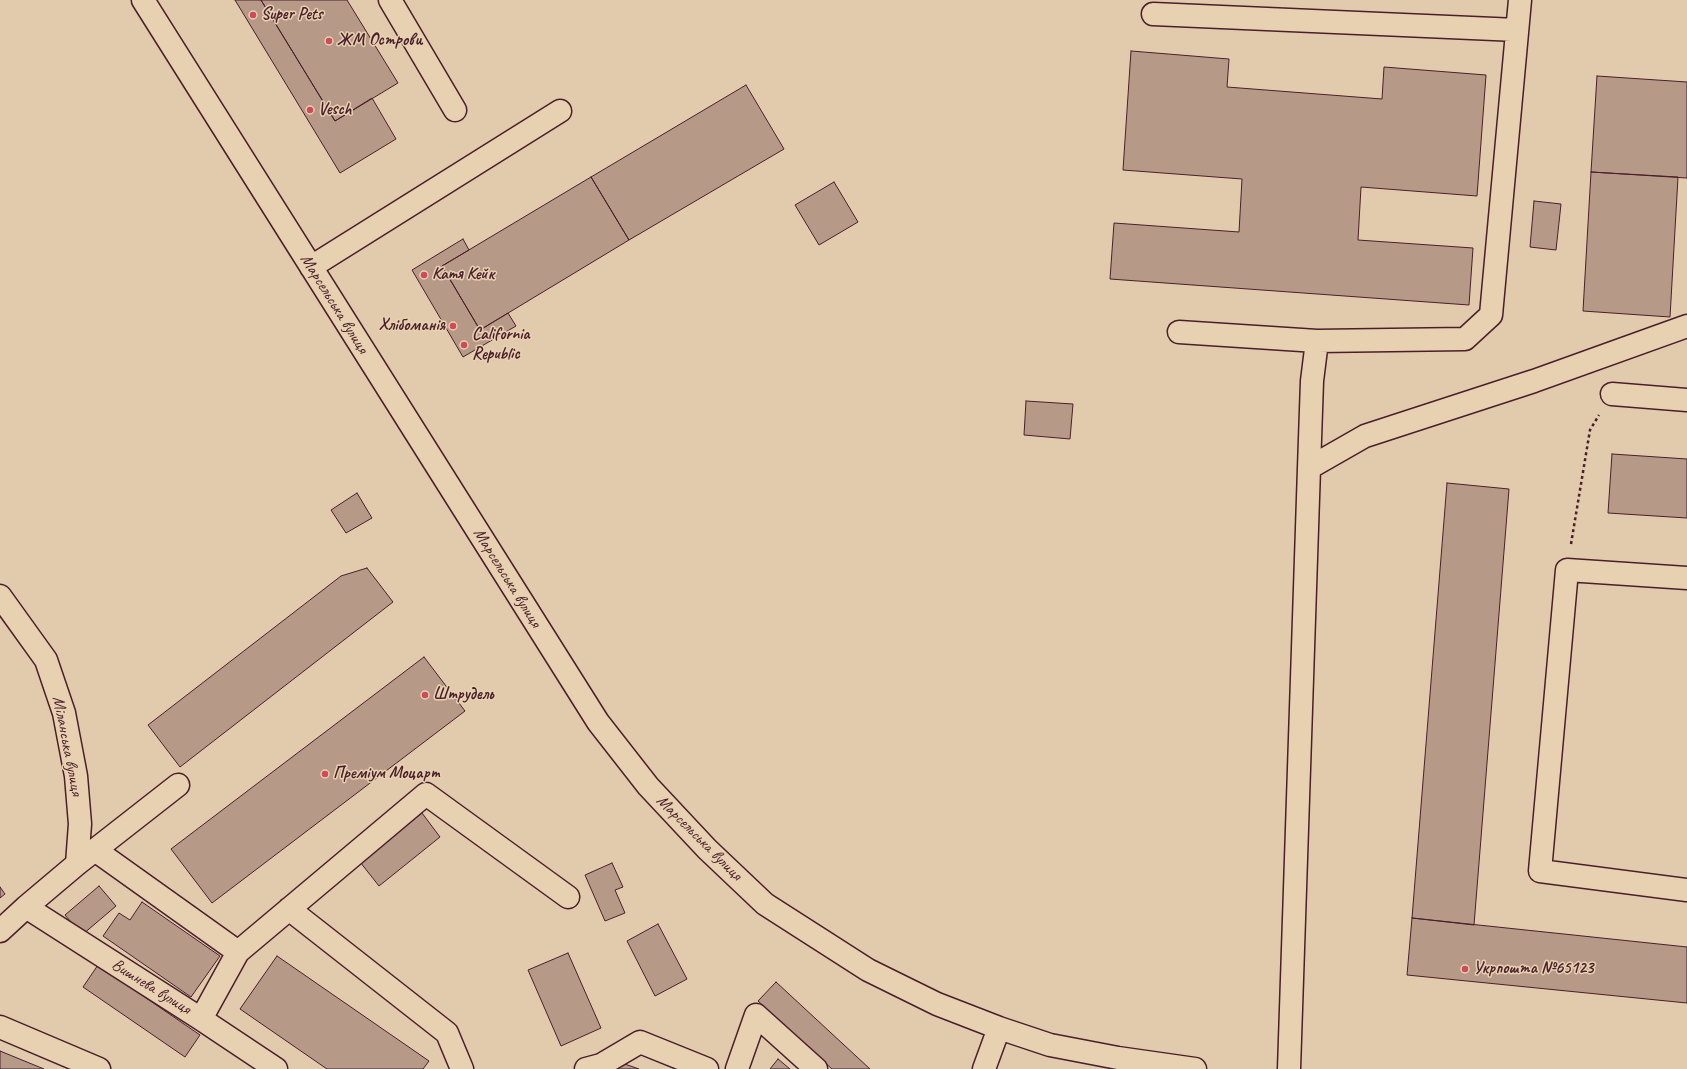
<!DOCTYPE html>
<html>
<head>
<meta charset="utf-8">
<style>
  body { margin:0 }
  canvas { display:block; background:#e2caac }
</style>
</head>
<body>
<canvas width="1687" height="1069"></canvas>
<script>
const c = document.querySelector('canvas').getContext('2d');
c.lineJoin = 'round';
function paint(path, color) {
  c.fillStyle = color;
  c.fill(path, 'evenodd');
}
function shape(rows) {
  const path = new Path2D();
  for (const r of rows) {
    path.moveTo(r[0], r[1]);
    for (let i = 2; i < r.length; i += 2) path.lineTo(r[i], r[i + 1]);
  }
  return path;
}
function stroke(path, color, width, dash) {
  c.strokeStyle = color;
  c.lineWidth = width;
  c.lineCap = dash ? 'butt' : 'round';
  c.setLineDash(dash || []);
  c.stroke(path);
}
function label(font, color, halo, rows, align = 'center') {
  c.font = font + ' Caveat,sans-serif';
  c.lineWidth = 3;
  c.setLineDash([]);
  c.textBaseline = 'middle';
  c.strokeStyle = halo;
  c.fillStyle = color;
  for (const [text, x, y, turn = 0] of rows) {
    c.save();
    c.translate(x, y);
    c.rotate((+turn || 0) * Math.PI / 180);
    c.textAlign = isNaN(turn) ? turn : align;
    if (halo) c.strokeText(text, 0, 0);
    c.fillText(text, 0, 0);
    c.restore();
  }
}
const building = shape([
  [235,0,261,0,335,121,372,98,396,139,340,173,235,0],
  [261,0,347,0,398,83,335,121,261,0],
  [1131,51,1229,59,1227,87,1382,99,1384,67,1486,75,1477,196,1361,187,1358,240,1473,248,1469,305,1110,279,1114,223,1239,232,1242,179,1123,170,1131,51],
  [1597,76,1687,82,1687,178,1591,172,1597,76],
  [746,85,784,149,629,240,591,177,746,85],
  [1591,172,1678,177,1670,317,1583,311,1591,172],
  [591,177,629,240,480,330,442,266,591,177],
  [834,182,858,222,819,245,795,205,834,182],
  [1534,201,1561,204,1556,250,1530,247,1534,201],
  [463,239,469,250,442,266,480,330,508,313,516,326,463,357,412,270,463,239],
  [1026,401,1073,404,1070,439,1024,435,1026,401],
  [1612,454,1687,459,1687,518,1608,513,1612,454],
  [1447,483,1509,489,1474,925,1412,918,1447,483],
  [357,493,372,518,346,533,331,510,357,493],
  [367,568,393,602,180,767,148,725,341,576,367,568],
  [424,657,465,711,212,903,171,849,424,657],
  [422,813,440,837,379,886,360,862,422,813],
  [612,863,623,887,615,890,625,913,605,921,585,875,612,863],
  [99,886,116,906,82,935,65,915,99,886],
  [0,887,5,894,0,898,0,887],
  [142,902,220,956,191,997,103,936,119,913,130,920,142,902],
  [1412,918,1687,947,1687,1003,1407,975,1412,918],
  [658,924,687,979,655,996,627,941,658,924],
  [568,953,601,1028,561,1046,528,970,568,953],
  [277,956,429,1061,423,1069,327,1069,240,1009,277,956],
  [98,965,200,1035,185,1057,83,987,98,965],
  [776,982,870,1069,832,1069,758,1001,776,982],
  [0,1051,44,1069,0,1069,0,1051],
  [778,1059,790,1069,770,1069,778,1059],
  [619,1062,639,1069,617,1069,619,1062]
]);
paint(building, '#b79988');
stroke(building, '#4a1f2b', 1);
const minor = shape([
  [143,0,598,722,648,786,707,849,765,904,868,970,937,1004,999,1028,1050,1045,1118,1058,1195,1069],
  [390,0,455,110],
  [1153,14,1517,30],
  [311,267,560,111],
  [1179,332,1317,341],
  [1612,394,1687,400],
  [1309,468,1365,436,1534,381,1687,326],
  [1687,578,1567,570,1540,871,1687,890],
  [0,596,46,660,64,713,76,776,80,824,77,864],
  [95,850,238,952],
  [26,907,201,1019,276,1069],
  [289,909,447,1033,462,1069],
  [0,931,26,907,77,864,178,785],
  [201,1019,238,952,426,794,568,897],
  [0,1027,99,1069],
  [586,1069,601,1065,640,1042,707,1069],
  [737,1069,756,1015,816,1069],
  [984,1069,999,1028],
  [1289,1069,1309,468,1312,381,1317,341,1465,339,1491,315,1520,0]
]);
stroke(minor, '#4a1f2b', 25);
stroke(shape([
  [1571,544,1590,430,1599,415]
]), '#4a1f2b', 2.5, [3, 3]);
stroke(minor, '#e8d1b1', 22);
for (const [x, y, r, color] of [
  [253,15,4,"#d1495b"],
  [329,41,4,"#d1495b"],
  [310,110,4,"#d1495b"],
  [424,275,4,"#d1495b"],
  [453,326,4,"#d1495b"],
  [464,345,4,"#d1495b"],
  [425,695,4,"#d1495b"],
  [325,774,4,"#d1495b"],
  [1465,969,4,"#d1495b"]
]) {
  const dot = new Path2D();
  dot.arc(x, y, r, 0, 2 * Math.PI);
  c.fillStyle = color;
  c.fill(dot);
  stroke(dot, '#e8d1b1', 1.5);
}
label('bold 17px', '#4a1f2b', '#e8d1b1', [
  ["Super Pets",261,15],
  ["ЖМ Острови",337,41],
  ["Vesch",318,110],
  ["Катя Кейк",432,275],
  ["Хлібоманія",445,326,"right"],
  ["California",472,335],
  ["Republic",472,355],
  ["Штрудель",433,695],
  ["Преміум Моцарт",333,774],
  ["Укрпошта №65123",1473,969]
], 'left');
label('17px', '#4a1f2b', '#e8d1b1', [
  ["Марсельська вулиця",334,304,58],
  ["Марсельська вулиця",507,578,58],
  ["Міланська вулиця",67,746,79],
  ["Марсельська вулиця",699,838,45],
  ["Вишнева вулиця",151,987,32]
]);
</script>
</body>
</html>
